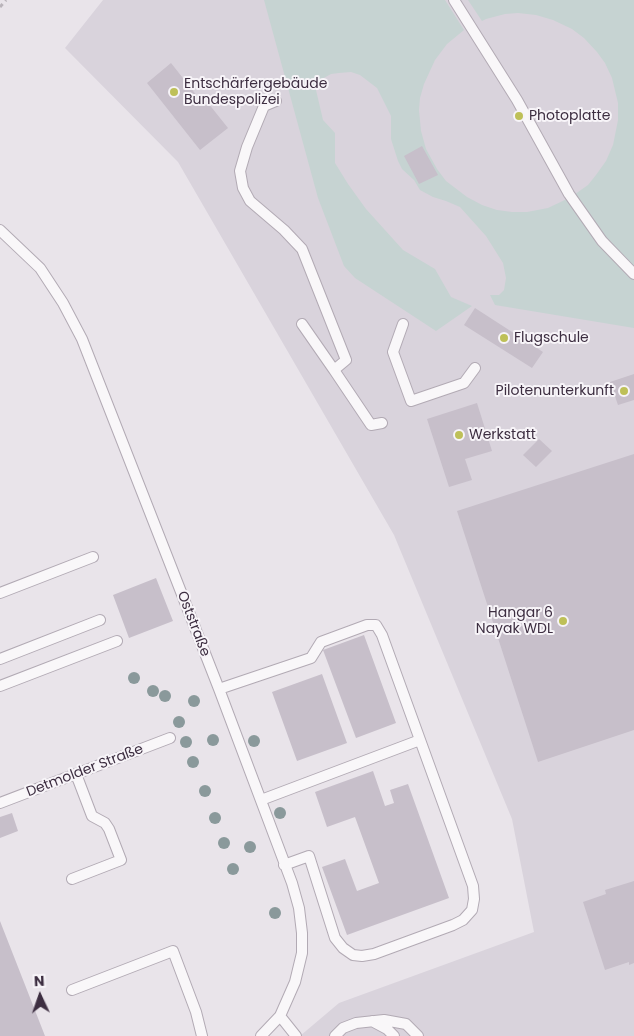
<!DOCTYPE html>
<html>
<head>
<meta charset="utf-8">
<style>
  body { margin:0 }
  #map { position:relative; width:634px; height:1036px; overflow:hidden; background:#e9e4ea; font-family:Poppins,sans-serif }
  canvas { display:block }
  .north { position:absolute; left:15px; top:971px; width:50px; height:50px; -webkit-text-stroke:4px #f7f4f8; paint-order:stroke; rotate:357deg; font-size:14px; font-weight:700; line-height:20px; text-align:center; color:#3d2e41 }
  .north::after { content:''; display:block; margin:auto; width:18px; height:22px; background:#3d2e41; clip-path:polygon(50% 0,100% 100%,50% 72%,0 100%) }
</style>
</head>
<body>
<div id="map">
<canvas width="634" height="1036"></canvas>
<div class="north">N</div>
</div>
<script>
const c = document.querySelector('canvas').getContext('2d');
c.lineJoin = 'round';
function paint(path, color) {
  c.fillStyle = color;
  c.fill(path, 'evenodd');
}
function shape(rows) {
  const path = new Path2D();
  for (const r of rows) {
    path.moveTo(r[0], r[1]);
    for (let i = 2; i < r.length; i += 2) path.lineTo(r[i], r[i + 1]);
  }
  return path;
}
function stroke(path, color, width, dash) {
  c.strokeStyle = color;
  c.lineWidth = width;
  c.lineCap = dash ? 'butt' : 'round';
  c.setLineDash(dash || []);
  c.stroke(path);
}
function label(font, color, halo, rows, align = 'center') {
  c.font = font + ' Poppins,sans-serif';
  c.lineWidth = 4;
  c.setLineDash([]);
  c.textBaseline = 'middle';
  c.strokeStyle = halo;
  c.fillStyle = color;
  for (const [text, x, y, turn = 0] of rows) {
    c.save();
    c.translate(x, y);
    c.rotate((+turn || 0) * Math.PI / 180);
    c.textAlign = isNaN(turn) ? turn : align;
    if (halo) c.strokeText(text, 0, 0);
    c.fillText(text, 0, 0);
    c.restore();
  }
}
paint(shape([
  [103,0,634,0,634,1036,300,1036,339,1003,534,932,512,819,394,535,178,162,65,48]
]), '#d9d3dc');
paint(shape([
  [264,0,445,0,464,30,447,44,435,60,424,84,420,98,419,110,421,131,426,149,437,169,446,181,467,197,482,205,497,210,512,212,527,212,548,208,571,197,588,185,596,175,606,161,613,145,618,120,618,103,612,78,605,63,597,52,584,38,572,29,553,20,536,15,518,13,505,14,486,19,482,21,468,0,634,0,634,328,495,305,490,295,499,295,504,290,506,278,503,263,486,236,460,207,446,201,433,197,420,190,414,180,402,169,398,161,391,139,391,116,377,88,360,75,351,72,339,73,331,74,322,79,316,90,323,120,335,133,335,163,348,184,366,209,403,250,435,269,451,297,472,306,436,331,355,278,344,266,318,198]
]), '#c6d3d2');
paint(shape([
  [171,63,201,101,204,98,228,128,200,150,147,83],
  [422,146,438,175,419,184,404,156],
  [475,308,543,352,532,368,464,325],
  [634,374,634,400,618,405,610,382],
  [477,403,492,451,465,459,472,480,449,487,427,419],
  [539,439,552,451,536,467,523,455],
  [634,454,634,730,538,762,457,511],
  [156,578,173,621,129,638,113,595],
  [364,635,396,723,356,738,323,650],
  [322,674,347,743,297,761,272,692],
  [373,771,385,806,394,803,390,790,408,784,449,898,347,935,322,867,345,859,357,891,379,883,355,817,327,827,315,792],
  [12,813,18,831,0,838,0,817],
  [634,881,634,963,629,965,629,962,605,970,583,902,606,894,605,890],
  [0,921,45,1036,0,1036]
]), '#c7bfca');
const service = shape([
  [454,0,517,100,569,194,602,241,634,274],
  [276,101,264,106,247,147,240,171,243,188,250,201,284,230,302,249,346,360,334,370,371,425,382,423],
  [0,230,40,268,63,303,82,339,219,689,292,883,299,908,302,933,302,953,295,982,280,1016,261,1036],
  [302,324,334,370],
  [403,324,393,352,411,401,464,383,475,368],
  [0,593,93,557],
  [0,659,100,620],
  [0,686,117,641],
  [219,689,311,658,321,642,367,625,376,625,382,635,473,886,474,899,472,910,463,920,453,925,374,954,362,956,353,955,343,948,335,938,309,856,284,865],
  [261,800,420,740],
  [0,803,170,738],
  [72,879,121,860,109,829,105,823,92,816,76,774],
  [72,990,173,951,196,1012,202,1036],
  [280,1016,296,1036],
  [372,1021,387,1029,394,1036],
  [335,1036,343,1028,356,1023,384,1020,406,1024,418,1036]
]);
stroke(service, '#b2aab4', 12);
stroke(shape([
  [0,7,6,0]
]), '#b9b3ba', 3, [4, 4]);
stroke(service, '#f9f7f9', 10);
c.fillStyle = '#8a999b';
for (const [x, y] of [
  [134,678],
  [153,691],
  [165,696],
  [194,701],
  [179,722],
  [213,740],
  [254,741],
  [186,742],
  [193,762],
  [205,791],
  [280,813],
  [215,818],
  [224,843],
  [250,847],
  [233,869],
  [275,913]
]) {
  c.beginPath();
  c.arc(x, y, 6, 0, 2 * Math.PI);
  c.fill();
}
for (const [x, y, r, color] of [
  [174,92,5,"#bec058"],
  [519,116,5,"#bec058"],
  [504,338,5,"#bec058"],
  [624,391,5,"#bec058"],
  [459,435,5,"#bec058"],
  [563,621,5,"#bec058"]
]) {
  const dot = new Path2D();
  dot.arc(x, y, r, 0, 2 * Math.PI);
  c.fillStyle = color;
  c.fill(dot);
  stroke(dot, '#f7f4f8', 2);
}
label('14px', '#3d2e41', '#f7f4f8', [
  ["Entschärfergebäude",184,84],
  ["Bundespolizei",184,100],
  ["Photoplatte",529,116],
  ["Flugschule",514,338],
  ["Pilotenunterkunft",614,391,"right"],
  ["Werkstatt",469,435],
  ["Hangar 6",553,613,"right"],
  ["Nayak WDL",553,629,"right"]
], 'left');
label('14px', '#3d2e41', '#f7f4f8', [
  ["Oststraße",193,624,69],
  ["Detmolder Straße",85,771,-21]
]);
</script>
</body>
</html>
